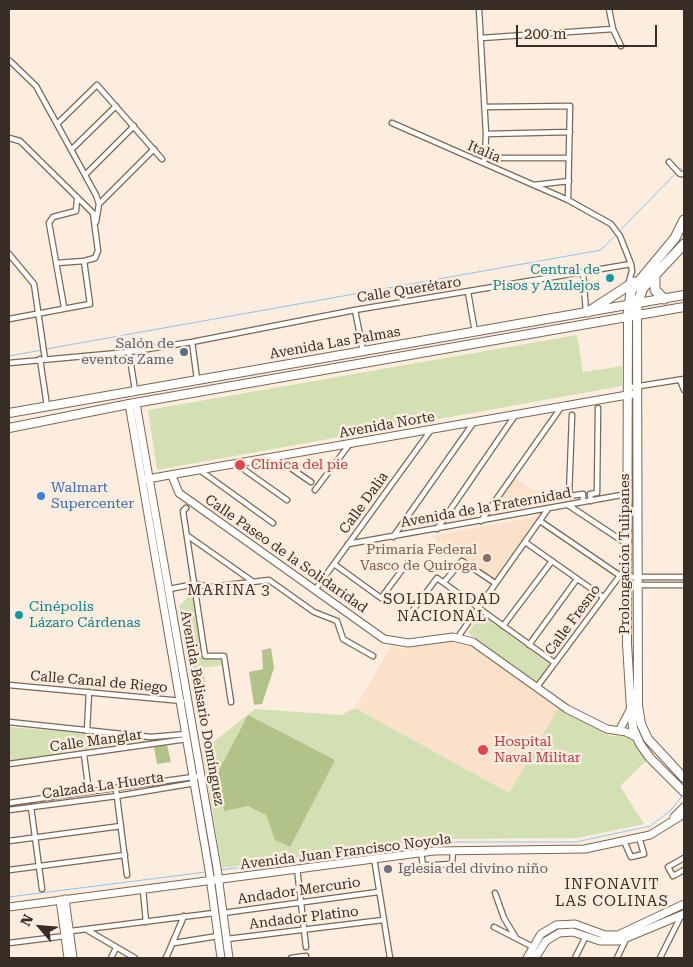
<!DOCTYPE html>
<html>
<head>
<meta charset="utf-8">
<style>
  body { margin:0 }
  #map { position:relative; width:693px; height:967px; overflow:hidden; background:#fdeddf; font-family:"Roboto Serif",serif }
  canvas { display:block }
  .frame { position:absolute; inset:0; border:10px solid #382d25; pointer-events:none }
  .north { position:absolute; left:15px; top:902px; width:50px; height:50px; -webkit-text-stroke:4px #fdeddf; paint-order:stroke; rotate:297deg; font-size:14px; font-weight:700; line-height:20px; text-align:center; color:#382d25 }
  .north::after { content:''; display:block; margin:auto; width:18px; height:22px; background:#382d25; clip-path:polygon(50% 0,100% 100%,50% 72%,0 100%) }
  .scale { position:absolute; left:516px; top:25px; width:141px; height:22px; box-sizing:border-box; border:2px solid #382d25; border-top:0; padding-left:6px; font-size:15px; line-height:18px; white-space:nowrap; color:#382d25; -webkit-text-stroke:4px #fdeddf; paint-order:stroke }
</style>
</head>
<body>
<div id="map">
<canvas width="693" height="967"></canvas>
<div class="frame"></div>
<div class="north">N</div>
<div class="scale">200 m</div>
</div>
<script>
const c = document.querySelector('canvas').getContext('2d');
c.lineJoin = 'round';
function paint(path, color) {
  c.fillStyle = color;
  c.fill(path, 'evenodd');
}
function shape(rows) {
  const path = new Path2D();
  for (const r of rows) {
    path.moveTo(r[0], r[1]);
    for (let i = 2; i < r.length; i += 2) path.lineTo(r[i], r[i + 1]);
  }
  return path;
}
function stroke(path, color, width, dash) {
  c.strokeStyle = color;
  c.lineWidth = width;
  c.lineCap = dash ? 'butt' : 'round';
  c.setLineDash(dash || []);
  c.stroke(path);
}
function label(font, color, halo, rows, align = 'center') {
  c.font = font + ' "Roboto Serif",serif';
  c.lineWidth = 5;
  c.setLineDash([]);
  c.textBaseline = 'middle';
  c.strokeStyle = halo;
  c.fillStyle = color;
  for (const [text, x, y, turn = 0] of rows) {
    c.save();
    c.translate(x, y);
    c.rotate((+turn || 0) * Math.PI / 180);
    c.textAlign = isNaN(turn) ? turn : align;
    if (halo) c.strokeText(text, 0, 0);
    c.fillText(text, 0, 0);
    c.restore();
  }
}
paint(shape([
  [515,477,535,491,536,489,554,502,492,514,491,512],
  [540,516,495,580,431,536,501,523],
  [446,640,468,643,559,707,509,793,355,708,391,646,401,649]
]), '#fce1ca');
paint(shape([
  [577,335,583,372,622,366,622,386,157,470,148,410],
  [194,591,203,657,221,660,222,665,203,668,207,691,194,689,179,606],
  [481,614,550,664,537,682,468,633],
  [559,707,611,736,630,735,646,761,620,786,644,824,577,838,439,839,222,868,202,751,255,709,341,715,355,708,509,793],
  [9,727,146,738,148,741,9,762]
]), '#d2e0b3');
paint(shape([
  [271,648,274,668,262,704,254,705,249,672,263,669,262,650],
  [248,715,335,760,290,847,275,840,266,815,248,806,224,811,217,774],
  [167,745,171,762,157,764,154,747]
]), '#b1c388');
stroke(shape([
  [679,170,684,167],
  [46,349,601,250,676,173],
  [9,356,42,350],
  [220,870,439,842,576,842,650,826,671,810,683,795],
  [9,897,206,872]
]), '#8dc4ed', 1);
const street = shape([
  [479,9,486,134,485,158,483,163],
  [609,9,613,29,621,46],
  [481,38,613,29],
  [10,61,36,86,96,195,99,204,96,222],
  [485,107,570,106,568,200],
  [392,123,568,200,611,224,620,236,631,264,632,271,628,285],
  [57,124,97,85,162,159],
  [486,134,570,132],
  [9,138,20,141,93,213,98,251,95,258,84,261,90,304,9,319],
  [71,150,116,106],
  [485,158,569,158],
  [669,162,680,174,684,174],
  [85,175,134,126],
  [534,185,569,181],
  [99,204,154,149],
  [9,254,34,284,45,359],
  [57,263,84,261],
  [583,272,586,312],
  [468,292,475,332],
  [64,307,49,223,53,217,76,211,77,199],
  [355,310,363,351],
  [129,352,135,390],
  [40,359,47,406],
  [9,363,129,352,192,342],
  [197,379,192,342,355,310,631,264],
  [680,380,684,390],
  [627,388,684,379],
  [572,415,569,496,583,494,583,502],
  [276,458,311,482],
  [240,464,246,471,287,500],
  [201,471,273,523],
  [315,490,349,445],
  [591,501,590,494,597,493,598,408],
  [568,505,627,544],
  [186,508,183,511,205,656,224,656,231,702],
  [481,521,562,406],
  [540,521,619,575],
  [437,529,516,414],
  [188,536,252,581],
  [393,537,474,422],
  [525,542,603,597],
  [348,544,627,494],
  [334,564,381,598,408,562],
  [627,577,684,577],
  [444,582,462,561,495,583],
  [637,585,684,585],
  [169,589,196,584,210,587,269,580,314,612,337,621,343,639,373,656],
  [315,590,431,430],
  [410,614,437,578,555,663],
  [503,626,552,561],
  [458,637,548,509],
  [529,645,577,579],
  [9,685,182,701],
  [537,687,627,566],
  [9,722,151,737,186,734],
  [87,731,89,692],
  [84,755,89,792],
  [9,764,187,739],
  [116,789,127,875],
  [9,803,200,776],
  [31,807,42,889],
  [9,810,117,796,195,783],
  [9,841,121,826],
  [624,841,631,857,644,854,639,837],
  [421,853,423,865,434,865,452,864,453,851],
  [374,858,390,958],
  [684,858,668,867,673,876,684,870],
  [297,868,306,947],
  [9,870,125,855],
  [143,890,146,922],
  [495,893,504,918,516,938],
  [223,913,378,892],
  [494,927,533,947],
  [87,930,135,958],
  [71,931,214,913],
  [227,939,383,920],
  [9,943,65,936],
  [174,943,218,936],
  [111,958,116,948],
  [166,958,184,916],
  [291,958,306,956],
  [575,958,586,936],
  [617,958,627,937],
  [660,958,681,916]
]);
const secondary = shape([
  [136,403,217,868,229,958],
  [129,404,209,870,221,958],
  [172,476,179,493,384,639,408,643,453,637,473,642,567,709,607,729,626,732,636,737],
  [147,479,633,394],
  [619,731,630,710],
  [674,817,684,807],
  [65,899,73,958],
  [60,900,68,958],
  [9,907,434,851,585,849,650,835,684,814],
  [527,958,541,934,556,925,575,924,605,935,618,935,684,904],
  [535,958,546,941,559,933,573,932,600,941,619,941,684,914]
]);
const primary = shape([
  [637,315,638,706,641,724,648,739,684,778],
  [628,316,627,644,631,709,633,728,640,744,650,758,684,792],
  [9,413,684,295],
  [9,428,129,404,684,307]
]);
const highway = shape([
  [655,277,655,290,664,299],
  [588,312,634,282],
  [637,315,637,304,643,288,684,244],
  [628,316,631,291,675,238,684,220]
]);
stroke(street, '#7e6752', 7);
stroke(secondary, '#7e6752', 9);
stroke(primary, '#7e6752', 10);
stroke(highway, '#7e6752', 11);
stroke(street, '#fff', 4.5);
stroke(secondary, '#fff', 7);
stroke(primary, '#fff', 8);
stroke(highway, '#fff', 9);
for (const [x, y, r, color] of [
  [610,278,5,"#0f9aa8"],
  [184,352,5,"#5c6f8a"],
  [240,465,6,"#e0444e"],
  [41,496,5,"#3f7fe0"],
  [487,558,5,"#8d6e63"],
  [19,615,5,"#0f9aa8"],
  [483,750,6,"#e0444e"],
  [388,869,5,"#6b7280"]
]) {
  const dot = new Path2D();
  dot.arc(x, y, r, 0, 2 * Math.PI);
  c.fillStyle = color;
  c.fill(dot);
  stroke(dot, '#fdeddf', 2);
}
label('14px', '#382d25', '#fdeddf', [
  ["Italia",484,152,23],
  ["Calle Querétaro",409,290,-9],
  ["Avenida Las Palmas",335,343,-10],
  ["Avenida Norte",387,425,-10],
  ["Calle Dalia",364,503,-54],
  ["Avenida de la Fraternidad",486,508,-10],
  ["Calle Paseo de la Solidaridad",286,554,35],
  ["Prolongación Tulipanes",625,554,-90],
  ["Calle Fresno",573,620,-54],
  ["Calle Canal de Riego",99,682,5],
  ["Avenida Belisario Domínguez",202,708,80],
  ["Calle Manglar",96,741,-8],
  ["Calzada La Huerta",103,786,-8],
  ["Avenida Juan Francisco Noyola",346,852,-7],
  ["Andador Mercurio",299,891,-8],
  ["Andador Platino",304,918,-7]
]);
label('14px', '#0d838f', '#fdeddf', [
  ["Central de",600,270],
  ["Pisos y Azulejos",600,286],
  ["Cinépolis",29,607,"left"],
  ["Lázaro Cárdenas",29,623,"left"]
], 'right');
label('14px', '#4e5e75', '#fdeddf', [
  ["Salón de",174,344],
  ["eventos Zame",174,360]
], 'right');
label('14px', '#be3a42', '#fdeddf', [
  ["Clínica del pie",251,465],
  ["Hospital",494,742],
  ["Naval Militar",494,758]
], 'left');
label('14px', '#366cbe', '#fdeddf', [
  ["Walmart",51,488],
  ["Supercenter",51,504]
], 'left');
label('14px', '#785e54', '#fdeddf', [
  ["Primaria Federal",477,550],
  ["Vasco de Quiroga",477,566]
], 'right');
label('14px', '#5b616d', '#fdeddf', [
  ["Iglesia del divino niño",398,869]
], 'left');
c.letterSpacing = '1px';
label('15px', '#382d25', '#fdeddf', [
  ["MARINA 3",229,591],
  ["SOLIDARIDAD",442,600],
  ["NACIONAL",442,617],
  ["INFONAVIT",612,885],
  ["LAS COLINAS",612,902]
]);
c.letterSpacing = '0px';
</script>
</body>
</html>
